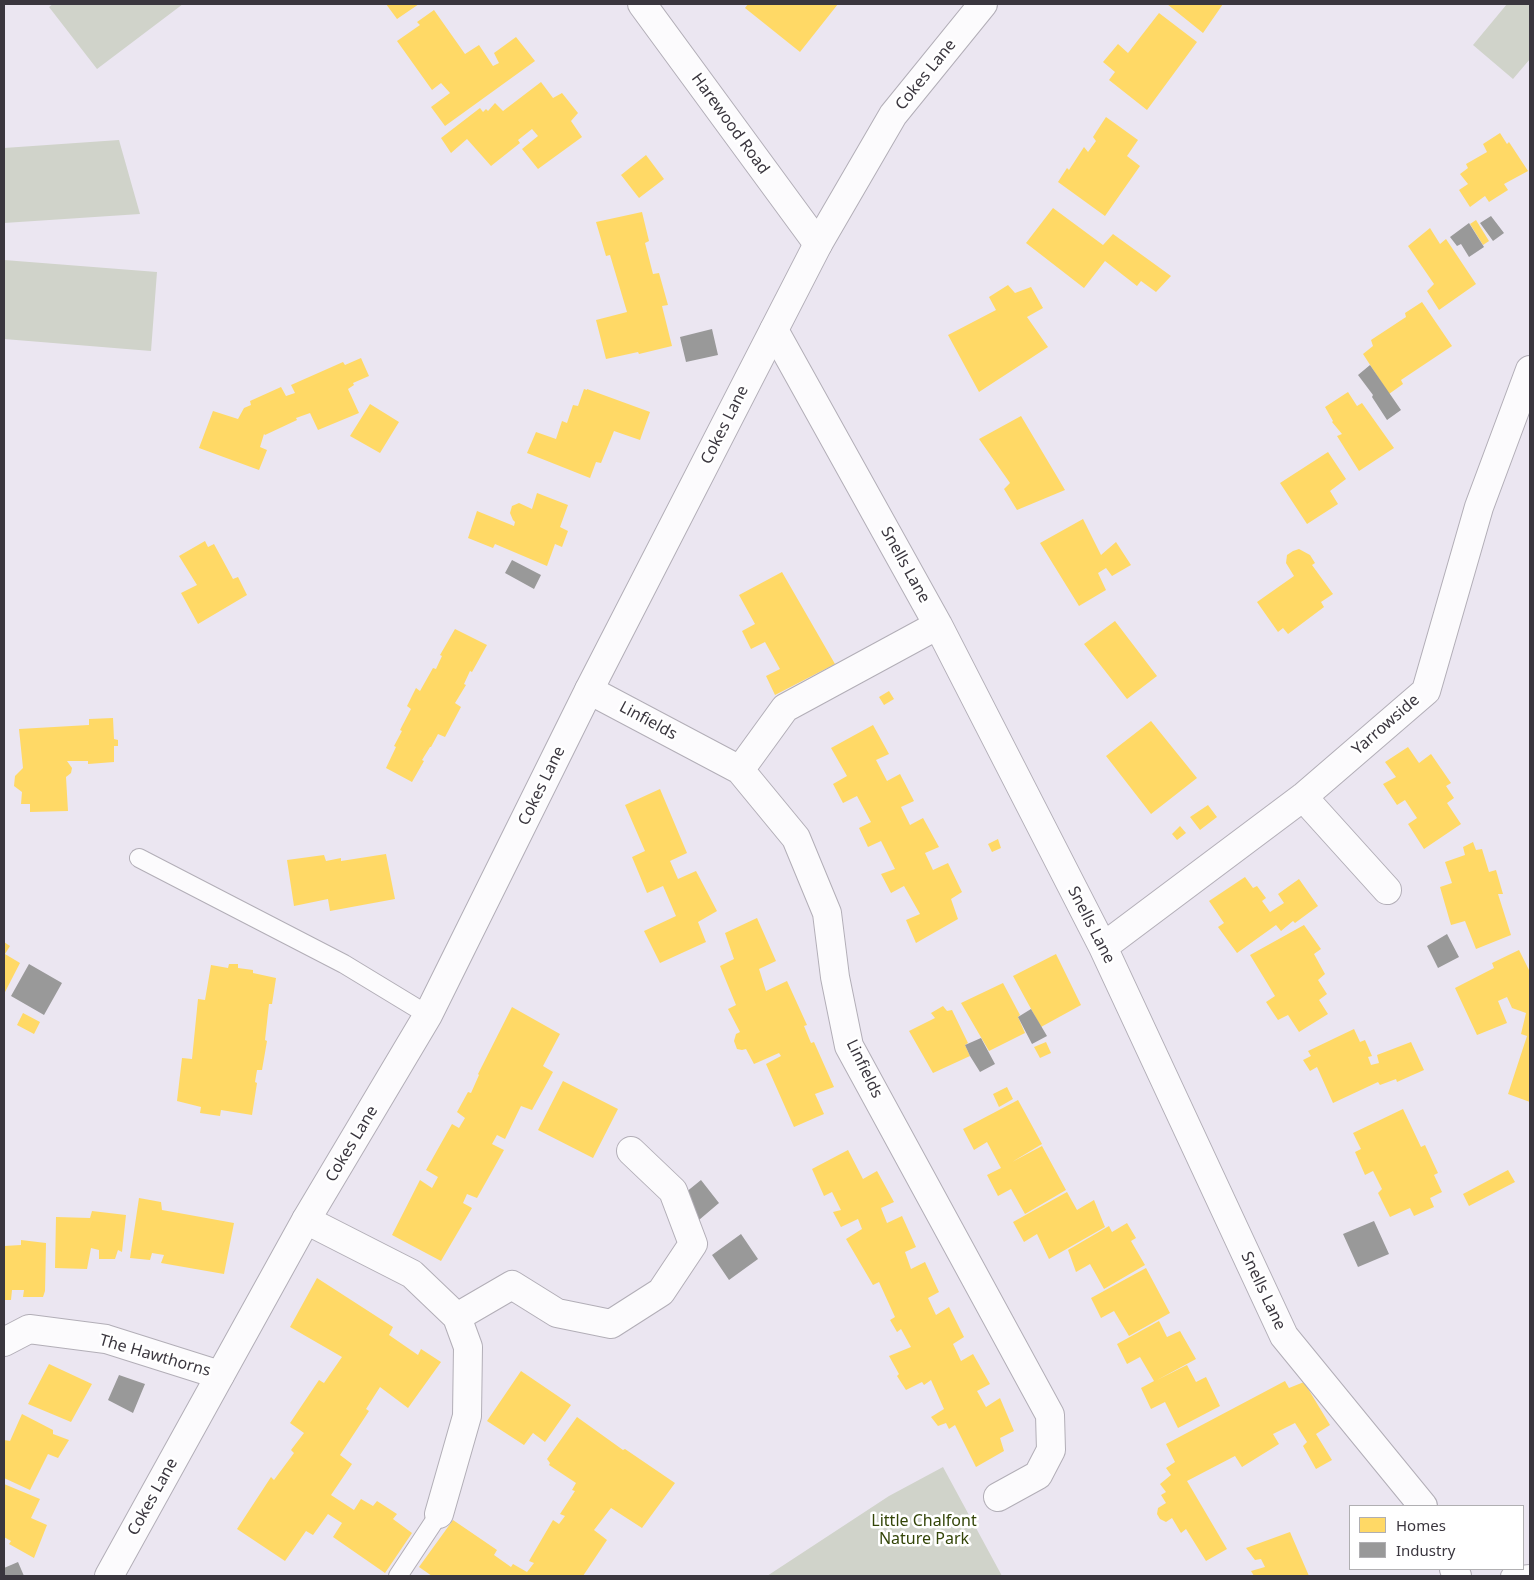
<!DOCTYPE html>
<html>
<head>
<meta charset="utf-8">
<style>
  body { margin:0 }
  #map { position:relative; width:1534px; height:1580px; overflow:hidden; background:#ebe6f1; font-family:"Noto Sans",sans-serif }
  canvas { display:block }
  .frame { position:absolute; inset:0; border:5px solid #3a363e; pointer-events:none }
  .legend { position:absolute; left:1349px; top:1505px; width:175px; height:65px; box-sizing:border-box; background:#fff; border:1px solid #b0afb2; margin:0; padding:6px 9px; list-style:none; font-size:15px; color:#3a363e }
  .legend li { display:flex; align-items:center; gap:10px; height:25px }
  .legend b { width:25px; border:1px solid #b0afb2 }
</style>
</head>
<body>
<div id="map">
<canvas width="1534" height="1580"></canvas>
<div class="frame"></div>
<ul class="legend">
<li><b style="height:14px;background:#ffd966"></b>Homes</li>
<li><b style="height:14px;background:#999"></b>Industry</li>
</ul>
</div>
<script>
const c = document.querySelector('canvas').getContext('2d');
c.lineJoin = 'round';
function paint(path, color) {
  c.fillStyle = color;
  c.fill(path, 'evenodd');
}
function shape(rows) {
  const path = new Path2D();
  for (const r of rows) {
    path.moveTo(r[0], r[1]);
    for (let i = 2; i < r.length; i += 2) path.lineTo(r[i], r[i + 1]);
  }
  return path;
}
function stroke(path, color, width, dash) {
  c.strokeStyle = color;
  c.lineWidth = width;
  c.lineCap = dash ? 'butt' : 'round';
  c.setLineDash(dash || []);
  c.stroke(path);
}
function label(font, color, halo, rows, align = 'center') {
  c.font = font + ' "Noto Sans",sans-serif';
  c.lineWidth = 5;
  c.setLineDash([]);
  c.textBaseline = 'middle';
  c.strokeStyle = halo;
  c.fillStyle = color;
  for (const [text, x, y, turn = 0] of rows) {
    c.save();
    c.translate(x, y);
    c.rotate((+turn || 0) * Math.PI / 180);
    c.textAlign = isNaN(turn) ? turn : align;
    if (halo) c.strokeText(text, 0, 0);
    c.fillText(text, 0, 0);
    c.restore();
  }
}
paint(shape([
  [53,4,183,4,97,69,49,7],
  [1507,4,1530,4,1530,59,1513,79,1473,45],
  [119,140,140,214,4,223,4,148],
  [4,260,157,272,151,351,4,339],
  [943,1467,1002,1576,767,1576,889,1496]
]), '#d0d3ca');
paint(shape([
  [386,4,419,4,397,19],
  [748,4,838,4,800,52,745,8],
  [1167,4,1223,4,1203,33],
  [434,10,465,54,479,45,493,66,499,63,494,53,516,37,535,61,445,126,431,107,450,93,441,83,432,90,397,41,420,25,417,22],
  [1159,13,1197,42,1147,110,1109,80,1115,72,1103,62,1118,44,1128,53],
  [541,82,553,98,562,93,578,113,571,121,582,137,538,169,522,149,538,136,532,129,518,140,520,143,491,166,467,139,451,153,441,138,480,108,483,112,486,109,488,111,495,103,503,111],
  [1106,117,1138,140,1127,156,1140,166,1105,216,1058,182,1067,168,1069,170,1084,147,1088,152,1096,141,1093,137],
  [1500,133,1507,144,1509,142,1528,171,1504,184,1508,190,1489,202,1485,196,1470,207,1459,190,1468,184,1460,174,1468,168,1466,164,1487,152,1483,144],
  [646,155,664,179,639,198,621,175],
  [1053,208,1103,245,1113,234,1171,276,1156,292,1141,281,1137,286,1105,261,1084,288,1026,243],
  [642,212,649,241,645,243,653,274,659,273,668,305,662,306,672,346,639,354,638,352,606,359,596,320,627,312,610,255,606,256,596,222],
  [1476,220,1489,241,1483,245,1470,224],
  [1430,228,1440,244,1446,239,1476,284,1439,310,1427,291,1434,284,1408,246],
  [1008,285,1015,293,1031,287,1043,308,1027,317,1048,347,979,392,948,335,996,310,989,297],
  [1422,302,1452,346,1401,380,1403,384,1389,394,1363,354,1373,346,1371,340,1406,317,1405,313],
  [361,358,369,376,353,383,354,385,348,389,359,413,318,430,310,413,296,418,297,420,265,435,264,434,260,447,267,450,259,470,199,448,213,411,238,419,244,408,251,405,250,401,281,387,286,396,295,393,291,385,343,362,345,365],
  [584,389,587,390,587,389,650,412,640,440,614,431,601,463,596,462,590,478,527,453,536,432,556,439,562,421,567,423,573,405,578,406],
  [1348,392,1357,406,1362,403,1394,448,1359,471,1337,436,1342,434,1332,422,1333,421,1325,407],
  [370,404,399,422,380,453,350,436],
  [1021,416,1065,490,1017,510,1004,489,1010,483,979,439],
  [1328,452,1346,479,1330,491,1338,504,1307,524,1280,483],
  [537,493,568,505,560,527,568,531,562,547,555,544,547,566,495,544,493,548,468,538,477,511,514,526,515,522,513,520,510,513,512,506,519,503,532,509],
  [1083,519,1101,555,1116,542,1131,565,1112,576,1106,568,1098,573,1106,590,1079,606,1040,543],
  [205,541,208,547,214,544,233,579,238,577,247,595,198,624,181,593,197,585,179,556],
  [1299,549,1310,555,1315,563,1312,565,1333,594,1321,602,1324,607,1288,634,1283,628,1278,632,1257,602,1294,576,1286,563,1287,555,1293,551],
  [782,572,835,664,775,695,766,676,780,669,765,642,751,649,742,631,755,624,739,595],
  [1115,621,1157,676,1127,699,1084,644],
  [455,629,487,645,472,672,470,671,464,684,466,685,455,703,461,707,445,737,438,734,431,747,430,747,422,760,424,761,412,782,386,768,396,747,394,746,402,731,400,730,411,709,407,706,416,688,420,691,433,668,436,669,442,656,440,655],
  [889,691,894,699,884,705,879,697],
  [113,718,114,739,118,740,118,746,114,746,114,762,88,764,88,761,67,761,72,768,71,773,66,777,68,811,30,812,30,804,21,804,22,792,14,786,15,776,23,768,19,729,89,725,89,719],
  [1151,721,1197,778,1151,814,1106,756],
  [873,725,889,754,876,760,887,781,900,774,914,801,901,807,910,825,923,818,939,847,925,853,933,870,948,863,962,892,951,899,958,919,916,943,906,920,920,914,904,886,891,893,881,874,895,869,881,841,868,847,859,828,871,822,857,796,843,803,833,784,847,776,831,748],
  [1408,747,1419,763,1431,754,1451,783,1446,786,1454,798,1447,803,1461,824,1424,849,1408,824,1417,818,1405,800,1397,805,1383,784,1396,777,1385,762],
  [660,789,687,853,670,861,678,879,696,871,717,911,698,922,706,942,660,963,644,931,676,916,663,886,647,893,632,857,645,851,625,805],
  [1208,805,1217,817,1200,830,1190,817],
  [1180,826,1186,833,1177,840,1172,834],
  [998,839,1001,848,992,852,988,844],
  [1473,842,1476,850,1482,849,1489,872,1496,870,1503,894,1498,894,1511,935,1476,949,1465,921,1451,925,1440,887,1452,883,1445,862,1465,855,1463,847],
  [386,854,395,899,330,911,328,899,294,906,287,860,324,855,326,861,341,858,341,861],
  [1245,877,1253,888,1257,886,1266,898,1262,901,1270,912,1284,903,1278,894,1299,879,1318,906,1295,923,1293,921,1281,931,1276,925,1237,953,1218,927,1224,923,1209,901],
  [757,918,776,961,759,969,766,991,787,981,807,1025,804,1026,811,1043,814,1042,834,1087,815,1094,824,1114,794,1127,766,1064,781,1056,779,1053,754,1064,746,1049,742,1050,737,1049,734,1041,736,1034,740,1032,728,1009,736,1005,720,966,734,959,725,933],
  [1304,925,1321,949,1314,954,1325,974,1318,980,1327,994,1319,1000,1328,1014,1299,1032,1288,1015,1278,1020,1266,1002,1275,996,1250,955],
  [4,942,10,946,5,954,20,963,4,994],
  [1519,950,1530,972,1530,1102,1508,1094,1527,1036,1521,1034,1526,1013,1512,1008,1507,997,1498,1001,1507,1023,1477,1035,1455,988,1494,968,1492,963],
  [1056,954,1081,1005,1041,1027,1013,976],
  [229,964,238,964,238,968,253,970,253,973,276,978,272,1004,269,1004,265,1040,267,1041,262,1070,257,1070,255,1082,257,1083,252,1115,221,1110,220,1116,200,1113,201,1107,177,1101,182,1058,192,1059,198,999,205,1000,211,965,228,968],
  [1003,983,1020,1015,1018,1017,1025,1033,989,1051,961,1003],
  [943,1006,947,1011,952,1010,968,1043,965,1045,970,1056,933,1073,909,1031,935,1018,931,1013],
  [512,1007,560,1034,543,1066,553,1072,532,1110,521,1106,505,1139,497,1135,492,1144,504,1150,477,1198,467,1194,463,1203,472,1208,441,1261,392,1235,420,1180,432,1188,438,1177,426,1170,452,1124,459,1128,465,1118,457,1112,468,1092,471,1093,479,1075,478,1074],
  [23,1013,40,1022,34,1034,17,1025],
  [1354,1029,1360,1042,1365,1040,1372,1056,1368,1057,1371,1065,1379,1063,1377,1055,1411,1042,1424,1070,1397,1082,1396,1079,1380,1085,1378,1082,1333,1103,1317,1067,1310,1071,1303,1060,1311,1056,1308,1051],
  [1046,1042,1051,1053,1040,1058,1034,1047],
  [563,1081,618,1109,593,1158,538,1130],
  [1007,1087,1013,1099,999,1107,993,1094],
  [1018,1100,1042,1144,1012,1162,1042,1146,1066,1190,1025,1214,1011,1189,998,1196,987,1175,1001,1168,987,1142,974,1150,963,1129],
  [1403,1109,1421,1147,1425,1145,1438,1173,1434,1175,1442,1192,1430,1198,1434,1207,1414,1216,1410,1208,1390,1217,1378,1193,1382,1189,1373,1171,1365,1175,1355,1152,1361,1149,1353,1133],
  [848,1150,863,1179,877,1171,894,1202,881,1208,887,1223,902,1216,916,1247,905,1252,911,1269,925,1262,939,1292,928,1298,936,1315,949,1307,964,1337,953,1344,961,1361,973,1354,990,1384,977,1391,986,1407,1000,1398,1014,1431,1000,1438,1004,1451,976,1467,955,1425,949,1429,946,1423,938,1426,931,1417,944,1409,931,1380,924,1385,922,1382,906,1390,897,1376,899,1374,889,1356,911,1347,901,1329,897,1332,890,1320,895,1317,879,1282,873,1285,846,1239,862,1229,858,1219,841,1227,833,1212,841,1210,832,1192,824,1196,812,1169],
  [1508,1170,1515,1182,1469,1206,1463,1194],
  [1067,1192,1077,1210,1094,1200,1105,1227,1049,1259,1037,1234,1024,1242,1013,1222],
  [139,1198,161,1202,162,1210,234,1223,224,1274,161,1263,164,1255,152,1253,150,1260,130,1258],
  [92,1211,126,1215,122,1252,118,1250,115,1259,99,1259,99,1250,91,1248,87,1269,55,1268,56,1217,90,1218],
  [1127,1223,1136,1238,1131,1241,1145,1265,1104,1289,1090,1264,1076,1272,1068,1250,1109,1226,1112,1232],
  [21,1240,46,1243,45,1291,43,1297,23,1297,24,1290,12,1290,11,1300,4,1300,4,1246,21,1245],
  [1146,1268,1170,1313,1129,1336,1114,1311,1101,1318,1091,1298],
  [317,1278,393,1327,389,1335,418,1355,421,1349,441,1362,408,1408,380,1387,366,1409,369,1411,340,1455,352,1464,331,1495,354,1510,361,1499,373,1506,377,1501,397,1514,393,1519,412,1533,385,1573,333,1537,342,1523,328,1514,313,1535,306,1531,285,1561,237,1529,271,1477,274,1480,294,1453,291,1450,304,1433,290,1423,319,1380,324,1383,342,1357,290,1327],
  [1159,1321,1167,1337,1180,1331,1196,1359,1157,1380,1187,1365,1196,1382,1206,1377,1220,1406,1178,1428,1165,1402,1151,1409,1141,1388,1154,1381,1140,1357,1127,1364,1117,1344],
  [49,1364,92,1384,71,1422,28,1404],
  [521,1371,571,1405,545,1442,533,1433,524,1445,487,1421],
  [1285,1381,1289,1388,1304,1382,1330,1425,1316,1434,1332,1460,1316,1469,1303,1446,1307,1442,1295,1423,1273,1434,1279,1444,1242,1467,1235,1456,1187,1481,1227,1549,1206,1561,1186,1529,1181,1533,1172,1518,1166,1522,1160,1519,1157,1514,1158,1508,1166,1503,1161,1495,1166,1492,1160,1484,1171,1475,1166,1468,1175,1462,1166,1444],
  [22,1414,53,1430,53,1434,69,1440,58,1458,48,1454,30,1490,4,1478,4,1440,10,1441],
  [577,1417,623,1450,625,1449,675,1483,642,1528,611,1508,594,1530,607,1540,583,1576,432,1576,419,1567,453,1520,497,1550,494,1555,511,1567,513,1564,527,1572,534,1563,529,1561,553,1520,559,1524,565,1516,560,1514,575,1491,572,1490,576,1483,549,1465,550,1463,547,1459],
  [4,1484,40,1499,31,1518,47,1525,34,1558,9,1544,11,1541,4,1537],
  [1290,1532,1309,1576,1254,1576,1251,1571,1265,1567,1261,1559,1255,1560,1246,1548]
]), '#ffd966');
paint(shape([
  [1491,216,1504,233,1493,241,1480,223],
  [1469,223,1484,247,1469,257,1461,244,1457,246,1450,237],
  [712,329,718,355,686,362,680,337],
  [1370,365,1401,410,1387,420,1372,397,1373,395,1358,375],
  [512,560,541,575,534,589,505,573],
  [1447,934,1459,957,1438,968,1427,946],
  [29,964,62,983,44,1015,11,996],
  [1031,1009,1047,1036,1032,1044,1018,1017],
  [981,1038,995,1064,980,1072,970,1056,965,1045],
  [701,1180,719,1203,699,1220,680,1197],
  [1374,1221,1389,1254,1358,1267,1343,1234],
  [741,1234,758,1259,729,1280,712,1255],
  [119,1375,145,1384,133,1413,108,1400],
  [18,1562,24,1576,4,1576,4,1568]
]), '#999');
const lane = shape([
  [139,858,344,964,428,1015],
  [398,1576,439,1514],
  [1510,1576,1530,1574]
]);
const street = shape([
  [642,4,818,244],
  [774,330,938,625,1103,947,1284,1336,1423,1506],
  [589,690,740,770,796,838,827,913,835,977,849,1046,1050,1415,1051,1450,1038,1475,998,1497],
  [740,770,785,708,938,625],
  [1303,797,1387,890],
  [1103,947,1303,797,1426,691,1479,507,1530,370],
  [306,1220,412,1274,457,1317,468,1347,467,1416,439,1514],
  [457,1317,512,1285,557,1313,611,1324,661,1292,693,1244,673,1191,631,1151],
  [4,1342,29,1329,106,1339,220,1375],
  [1454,1569,1457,1576]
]);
const secondary = shape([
  [109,1576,306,1220,428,1015,589,690,818,244,893,115,983,4]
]);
stroke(lane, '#b2aeb7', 20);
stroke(street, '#b2aeb7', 30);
stroke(secondary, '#b2aeb7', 30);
stroke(lane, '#fcfbfd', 18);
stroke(street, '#fcfbfd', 28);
stroke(secondary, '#fcfbfd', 28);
label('16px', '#3a363e', '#fff', [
  ["Cokes Lane",926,75,-51],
  ["Harewood Road",730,124,54],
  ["Cokes Lane",725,425,-63],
  ["Snells Lane",905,565,61],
  ["Linfields",648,721,28],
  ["Yarrowside",1386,725,-41],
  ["Cokes Lane",542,786,-64],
  ["Snells Lane",1091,925,63],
  ["Linfields",864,1069,64],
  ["Cokes Lane",352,1144,-59],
  ["Snells Lane",1263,1291,65],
  ["The Hawthorns",155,1356,16],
  ["Cokes Lane",153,1497,-61]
]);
label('16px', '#334508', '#fff', [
  ["Little Chalfont",924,1521],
  ["Nature Park",924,1539]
]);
</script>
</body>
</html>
